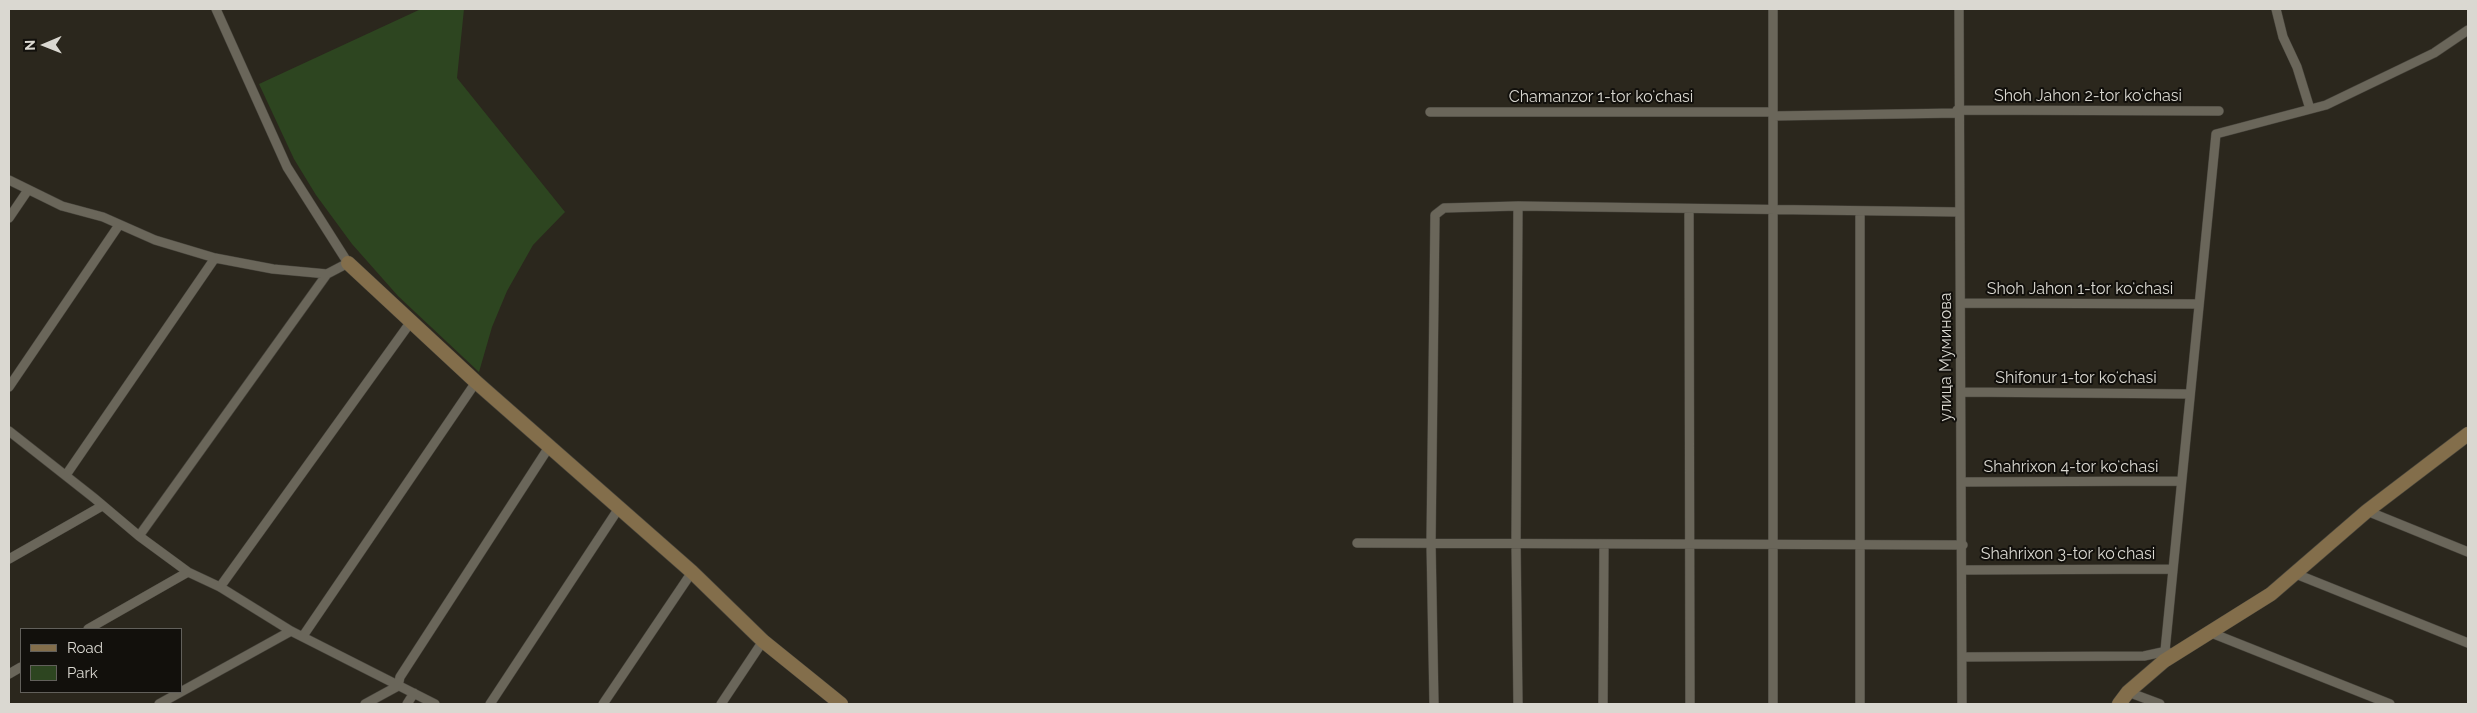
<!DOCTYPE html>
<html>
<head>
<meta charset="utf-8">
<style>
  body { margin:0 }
  #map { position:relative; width:2477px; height:713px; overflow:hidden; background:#2b271d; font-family:Raleway,sans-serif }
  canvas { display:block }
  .frame { position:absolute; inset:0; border:10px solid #dad8d1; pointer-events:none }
  .legend { position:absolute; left:20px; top:628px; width:162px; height:65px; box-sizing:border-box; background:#12100c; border:1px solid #62605b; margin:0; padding:6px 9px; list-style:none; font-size:15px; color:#dad8d1 }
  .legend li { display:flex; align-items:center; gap:10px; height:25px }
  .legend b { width:25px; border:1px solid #62605b }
  .north { position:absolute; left:20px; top:20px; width:50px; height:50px; -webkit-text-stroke:4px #12100c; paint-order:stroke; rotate:269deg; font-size:14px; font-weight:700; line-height:20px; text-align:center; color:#dad8d1 }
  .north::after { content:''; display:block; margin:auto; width:18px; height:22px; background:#dad8d1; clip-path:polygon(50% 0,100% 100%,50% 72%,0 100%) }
</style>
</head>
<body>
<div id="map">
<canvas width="2477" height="713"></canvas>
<div class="frame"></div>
<ul class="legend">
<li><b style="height:6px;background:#836e4b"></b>Road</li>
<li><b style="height:14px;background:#2d4520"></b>Park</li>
</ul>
<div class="north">N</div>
</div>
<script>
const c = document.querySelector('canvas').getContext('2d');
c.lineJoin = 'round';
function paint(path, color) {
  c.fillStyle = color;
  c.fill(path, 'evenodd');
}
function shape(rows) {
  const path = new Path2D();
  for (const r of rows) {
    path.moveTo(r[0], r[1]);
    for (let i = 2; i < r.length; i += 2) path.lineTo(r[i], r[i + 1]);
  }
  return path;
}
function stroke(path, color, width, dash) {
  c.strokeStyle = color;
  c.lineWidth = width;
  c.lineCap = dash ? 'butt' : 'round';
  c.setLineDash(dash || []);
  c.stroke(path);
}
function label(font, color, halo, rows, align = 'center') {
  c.font = font + ' Raleway,sans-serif';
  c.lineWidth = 4;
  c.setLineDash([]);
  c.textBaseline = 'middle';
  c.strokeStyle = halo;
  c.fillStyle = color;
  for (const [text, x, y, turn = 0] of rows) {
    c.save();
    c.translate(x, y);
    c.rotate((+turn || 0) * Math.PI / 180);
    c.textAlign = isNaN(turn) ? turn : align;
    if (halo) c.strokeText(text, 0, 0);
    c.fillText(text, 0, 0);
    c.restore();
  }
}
paint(shape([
  [421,9,464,9,457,78,565,212,533,245,507,291,492,327,479,372,398,296,352,244,316,195,294,159,259,84]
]), '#2d4520');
const street = shape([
  [1773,9,1773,704],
  [1959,9,1962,704],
  [2276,9,2283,37,2297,67,2310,109],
  [1957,110,2219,111],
  [1430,112,1773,112],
  [1773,116,1958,113],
  [9,180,62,206,103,217,155,240,215,258,273,269,327,274],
  [1689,210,1690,704],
  [1860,212,1860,704],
  [9,218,28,190],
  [1961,303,2199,304],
  [9,387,119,225],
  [1961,392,2190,394],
  [9,431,94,498,139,536,188,572,220,587,291,631,435,704],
  [66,475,215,258],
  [1962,482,2181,481],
  [2367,511,2468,552],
  [139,536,327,274,348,263,287,167,216,9],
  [1357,543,1963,545],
  [9,559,102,506],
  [1963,570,2173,569],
  [2296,574,2468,643],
  [220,587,410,323],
  [88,629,188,572],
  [2209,632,2390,704],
  [303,636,476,382],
  [1962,657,2144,656,2167,651],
  [2164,661,2216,134,2326,105,2434,53,2468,30],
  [9,674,21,667],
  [2128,692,2160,704],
  [159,704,291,631],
  [365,704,398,686,400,677,549,447],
  [407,704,414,693],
  [490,704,619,508],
  [603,704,692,572],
  [721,704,763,641],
  [1434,704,1431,543,1435,215,1444,208,1518,206],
  [1518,704,1516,542,1518,206,1959,212],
  [1603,704,1604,544]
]);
const secondary = shape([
  [348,263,476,382,692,572,763,641,841,704],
  [2119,704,2128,692,2164,661,2271,594,2367,511,2468,434]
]);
stroke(street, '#47443c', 10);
stroke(secondary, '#47443c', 15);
stroke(street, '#6a665a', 9);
stroke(secondary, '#836e4b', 14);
label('16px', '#dad8d1', '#12100c', [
  ["Shoh Jahon 2-tor koʻchasi",2088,96],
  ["Chamanzor 1-tor koʻchasi",1601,97],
  ["Shoh Jahon 1-tor koʻchasi",2080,289],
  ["улица Муминова",1946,357,-90],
  ["Shifonur 1-tor koʻchasi",2076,378],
  ["Shahrixon 4-tor koʻchasi",2071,467],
  ["Shahrixon 3-tor koʻchasi",2068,554]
]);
</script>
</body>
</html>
